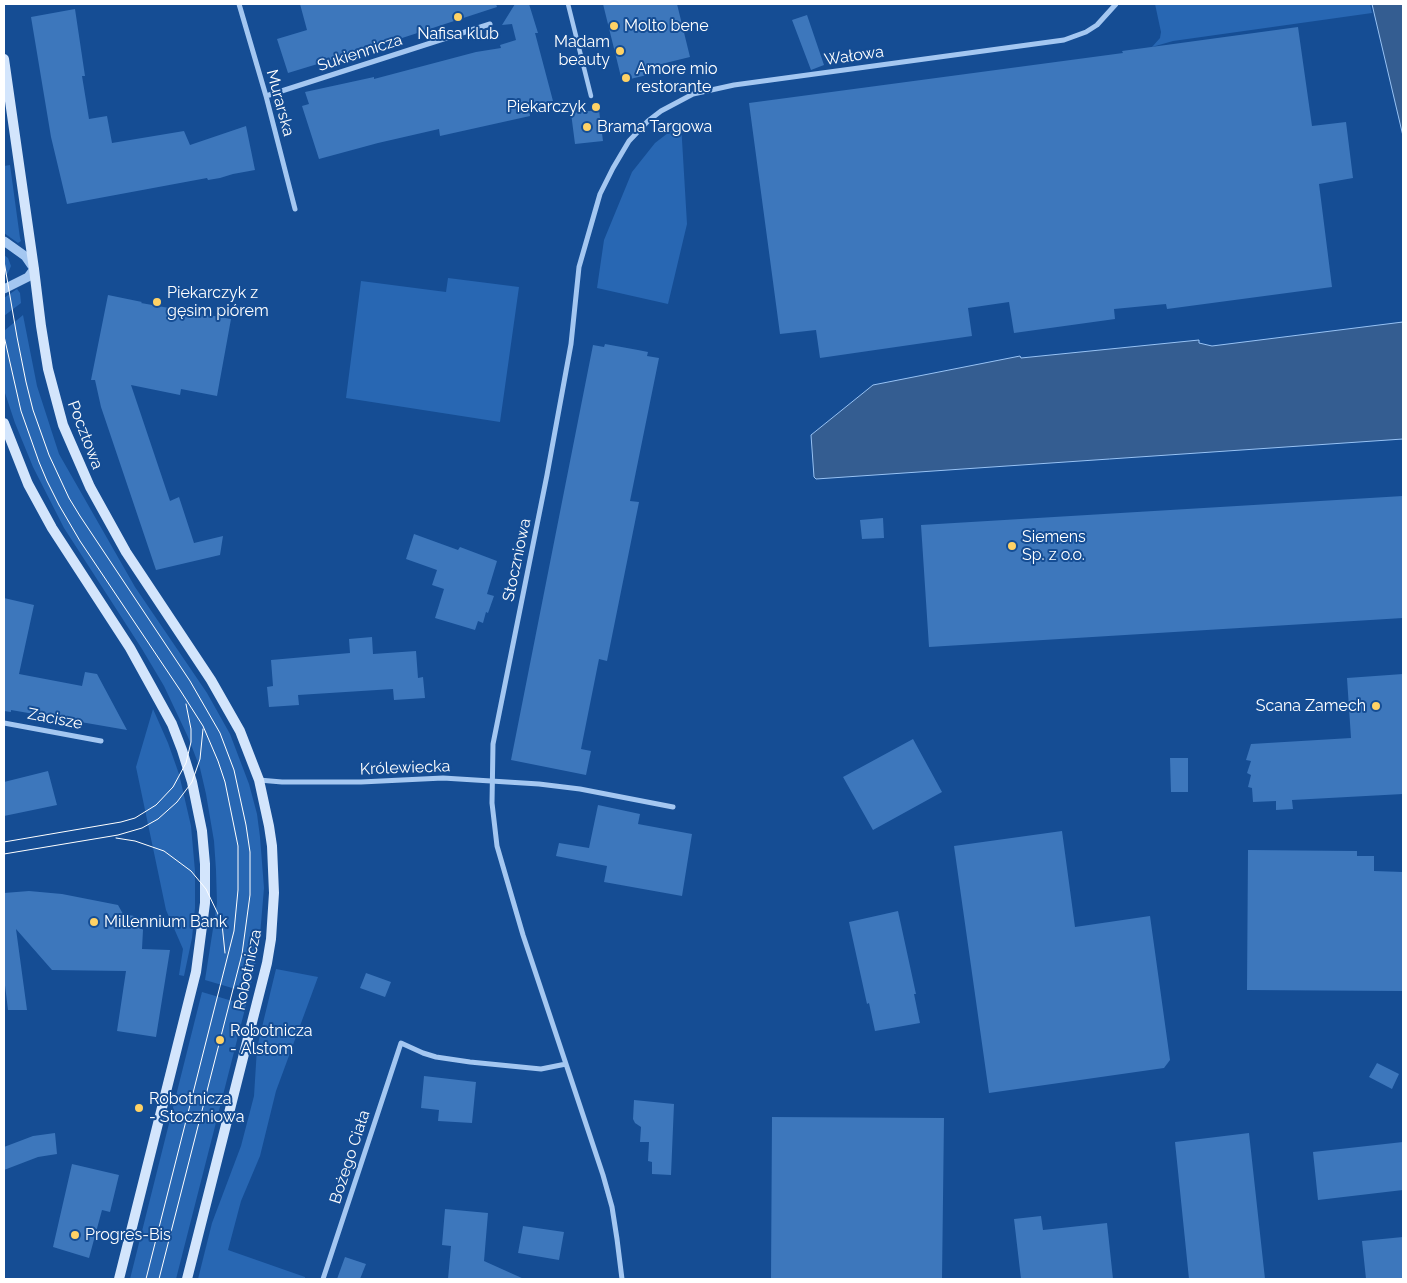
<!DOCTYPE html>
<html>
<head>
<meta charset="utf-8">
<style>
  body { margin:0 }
  #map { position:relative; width:1407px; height:1283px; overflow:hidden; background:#154d94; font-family:Raleway,sans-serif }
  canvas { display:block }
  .frame { position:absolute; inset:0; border:5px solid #fff; pointer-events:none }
</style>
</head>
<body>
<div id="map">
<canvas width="1407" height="1283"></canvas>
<div class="frame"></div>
</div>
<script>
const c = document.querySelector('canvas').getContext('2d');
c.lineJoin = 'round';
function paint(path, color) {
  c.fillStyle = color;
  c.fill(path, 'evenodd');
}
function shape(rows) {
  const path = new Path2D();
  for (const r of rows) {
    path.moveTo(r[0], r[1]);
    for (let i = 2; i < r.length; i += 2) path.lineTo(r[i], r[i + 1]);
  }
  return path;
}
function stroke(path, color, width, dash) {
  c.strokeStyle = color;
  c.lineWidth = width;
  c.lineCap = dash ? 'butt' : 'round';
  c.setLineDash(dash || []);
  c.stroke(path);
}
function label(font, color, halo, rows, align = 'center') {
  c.font = font + ' Raleway,sans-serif';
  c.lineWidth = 4;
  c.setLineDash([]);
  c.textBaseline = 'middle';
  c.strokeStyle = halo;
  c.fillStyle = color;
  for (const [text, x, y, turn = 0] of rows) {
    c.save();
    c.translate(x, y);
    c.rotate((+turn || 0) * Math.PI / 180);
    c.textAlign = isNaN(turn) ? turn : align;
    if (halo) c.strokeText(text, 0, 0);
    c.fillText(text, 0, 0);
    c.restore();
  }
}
paint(shape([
  [1155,4,1370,4,1372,13,1173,41,1152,47,1160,38,1161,32],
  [681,123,687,224,668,304,597,288,604,240,632,172,655,143],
  [10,165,20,238,21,241,18,243,4,233,4,166],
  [4,255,8,258,11,266,8,273,4,276],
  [448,278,519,287,500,422,346,398,361,281,446,292],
  [17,289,20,293,21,303,4,316,4,298],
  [23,315,37,386,59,454,135,587,207,693,230,734,249,784,257,814,260,837,264,888,259,947,249,993,205,980,217,903,216,870,214,841,206,794,200,768,188,737,164,686,142,649,64,528,33,467,15,423,4,390,4,331],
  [153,709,168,743,179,774,191,826,195,871,195,908,192,938,184,976,179,975,183,949,166,910,136,767],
  [276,969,318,977,276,1091,260,1156,241,1201,228,1250,305,1277,305,1279,198,1279,212,1223,241,1146,254,1096,257,1048],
  [202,992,246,1005,176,1279,130,1279]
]), '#2867b3');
const water = shape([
  [1372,4,1403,4,1403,136,1375,17,1372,4],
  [1403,322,1403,439,816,479,814,477,811,435,873,385,1020,356,1021,358,1199,340,1199,343,1212,346,1403,322]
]);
paint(water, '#345d91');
stroke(water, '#97c2f4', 1);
paint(shape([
  [300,4,496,4,497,7,396,40,288,73,277,39,307,30],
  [515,4,529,4,538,33,535,33,553,101,529,107,530,116,440,136,439,129,378,143,319,159,302,106,309,104,305,92,374,77,374,79,476,52,501,48,500,45,516,40,512,24,502,25],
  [603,4,677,4,690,57,649,67,651,74,622,81],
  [75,9,85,76,82,76,89,119,107,116,112,143,184,131,190,145,246,126,255,170,233,174,220,178,208,180,207,178,67,204,51,137,31,17],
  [807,15,824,65,811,70,792,20],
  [1298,27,1312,126,1346,122,1353,178,1319,184,1332,287,1167,309,1166,304,1114,309,1115,319,1014,333,1009,302,968,308,972,336,820,358,816,330,780,334,749,103,1123,53,1122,51],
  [599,110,603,141,575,144,571,113],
  [108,295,142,302,141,303,231,319,217,396,181,389,180,395,131,385,170,501,179,497,194,543,223,536,220,555,156,570,101,407,95,380,91,380],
  [605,344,638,350,648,352,647,356,659,358,630,501,639,502,607,661,599,659,581,749,591,751,586,775,511,760,593,345,604,347],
  [1403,496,1403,618,929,647,921,525],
  [883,518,884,538,862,539,860,520],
  [414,534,458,550,460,547,497,561,487,594,494,596,488,613,486,612,483,623,478,621,475,630,435,618,444,589,432,585,437,570,406,559],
  [4,598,34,605,19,674,82,686,85,672,97,674,127,730,11,710,11,712,4,711],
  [372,637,373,654,416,651,418,678,423,677,425,698,394,700,393,689,298,695,299,705,269,707,267,687,273,686,271,660,350,653,349,639],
  [1403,674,1403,794,1292,800,1293,809,1276,810,1276,801,1253,802,1252,788,1248,787,1251,775,1247,773,1251,761,1246,760,1251,744,1351,738,1347,678],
  [913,739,942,792,873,830,843,777],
  [1170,758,1188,758,1188,792,1171,792],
  [48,771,57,805,4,816,4,782],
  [598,805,640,814,638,824,692,834,682,896,604,882,607,866,556,856,559,843,589,848],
  [1062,831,1075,927,1150,916,1170,1060,1164,1068,989,1093,954,846],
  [1248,850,1357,851,1357,856,1374,856,1374,871,1403,872,1403,991,1247,990],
  [29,891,62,894,118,905,123,914,134,916,143,930,142,949,170,950,156,1037,117,1031,126,971,52,970,16,929,27,1010,8,1010,4,977,4,893],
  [898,911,916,994,914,994,920,1023,875,1031,869,1003,867,1004,849,922],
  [366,973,391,982,385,997,360,988],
  [1377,1063,1399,1074,1392,1089,1369,1077],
  [424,1076,476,1082,472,1123,438,1121,439,1110,421,1108],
  [634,1100,674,1104,671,1175,652,1174,652,1162,648,1161,649,1142,640,1142,641,1127,635,1123,633,1119],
  [772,1117,944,1118,942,1279,771,1279],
  [55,1133,57,1154,38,1157,4,1170,4,1147,33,1136],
  [1249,1133,1265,1279,1189,1279,1175,1142],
  [1403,1142,1403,1190,1318,1200,1313,1152],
  [72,1164,119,1175,110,1212,102,1210,89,1258,53,1247],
  [445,1209,488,1213,484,1261,524,1279,448,1279,451,1246,442,1245],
  [1041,1216,1043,1230,1107,1223,1113,1279,1021,1279,1014,1219],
  [523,1226,564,1232,559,1260,518,1253],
  [1403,1237,1403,1279,1366,1279,1362,1241],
  [345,1257,366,1264,360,1279,337,1279]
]), '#3d77bc');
stroke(shape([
  [568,4,591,96]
]), '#a4c7f1', 4.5);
stroke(shape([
  [239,4,266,96,295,209],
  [266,96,490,24],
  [4,723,101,741],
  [259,780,282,782,361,782,443,778,539,784,580,789,673,807],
  [566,1064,523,935,497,846,492,803,493,744,547,475,571,344,579,267,600,194,613,168,629,141,648,121,661,111,693,94,734,85,1064,40,1086,32,1097,25,1116,4],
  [323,1279,401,1043,423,1053,436,1057,470,1062,541,1069,566,1064,603,1175,612,1207,617,1239,622,1279]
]), '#a4c7f1', 5);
stroke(shape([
  [4,241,25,256,34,269,28,277,4,289]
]), '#a4c7f1', 9);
stroke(shape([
  [4,59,34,269,41,326,48,369,63,425,90,487,126,552,211,680,240,731,259,780,269,826,272,846,274,893,271,939,267,963,187,1279],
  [4,423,28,484,52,528,130,648,172,724,182,750,192,782,202,831,205,864,205,903,196,972,119,1279]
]), '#d3e5fc', 10);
stroke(shape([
  [4,261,17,337,26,382,33,410,49,455,69,498,80,516,190,681,220,733,234,770,246,825,250,852,250,895,242,954,159,1279],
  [4,336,21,411,39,462,47,481,59,505,80,541,180,690,203,726,218,761,225,782,238,846,238,890,234,931,146,1279],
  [116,838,135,841,164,851,191,871,206,889,218,914,222,924,225,953],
  [4,842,121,822,135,818,156,805,173,787,186,763,191,742,191,729,186,704],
  [4,854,118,835,142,828,158,819,177,802,192,782,200,759,203,729]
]), '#fff', 1);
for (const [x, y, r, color] of [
  [458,17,5,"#ffd265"],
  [614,26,5,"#ffd265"],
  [620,51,5,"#ffd265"],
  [626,78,5,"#ffd265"],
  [596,107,5,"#ffd265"],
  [587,127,5,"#ffd265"],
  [157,302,5,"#ffd265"],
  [1012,546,5,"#ffd265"],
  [1376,706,5,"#ffd265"],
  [94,922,5,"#ffd265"],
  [220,1040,5,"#ffd265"],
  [139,1108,5,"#ffd265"],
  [75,1235,5,"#ffd265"]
]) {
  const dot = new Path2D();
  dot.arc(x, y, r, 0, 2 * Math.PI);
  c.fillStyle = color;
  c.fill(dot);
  stroke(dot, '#154d94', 2);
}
label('16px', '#fff', '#154d94', [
  ["Molto bene",624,26],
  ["Nafisa klub",458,34,"center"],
  ["Madam",610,42,"right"],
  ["beauty",610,60,"right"],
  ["Amore mio",636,69],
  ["restorante",636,87],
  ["Piekarczyk",586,107,"right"],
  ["Brama Targowa",597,127],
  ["Piekarczyk z",167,293],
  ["gęsim piórem",167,311],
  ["Siemens",1022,537],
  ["Sp. z o.o.",1022,555],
  ["Scana Zamech",1366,706,"right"],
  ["Millennium Bank",104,922],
  ["Robotnicza",230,1031],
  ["- Alstom",230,1049],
  ["Robotnicza",149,1099],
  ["- Stoczniowa",149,1117],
  ["Progres-Bis",85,1235]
], 'left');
label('16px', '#fff', '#154d94', [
  ["Sukiennicza",360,53,-18],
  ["Wałowa",854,56,-8],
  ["Murarska",280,103,75],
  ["Pocztowa",85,435,69],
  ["Stoczniowa",517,560,-78],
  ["Zacisze",55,719,11],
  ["Królewiecka",405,768,-2],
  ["Robotnicza",248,970,-78],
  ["Bożego Ciała",350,1157,-72]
]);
</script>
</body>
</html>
